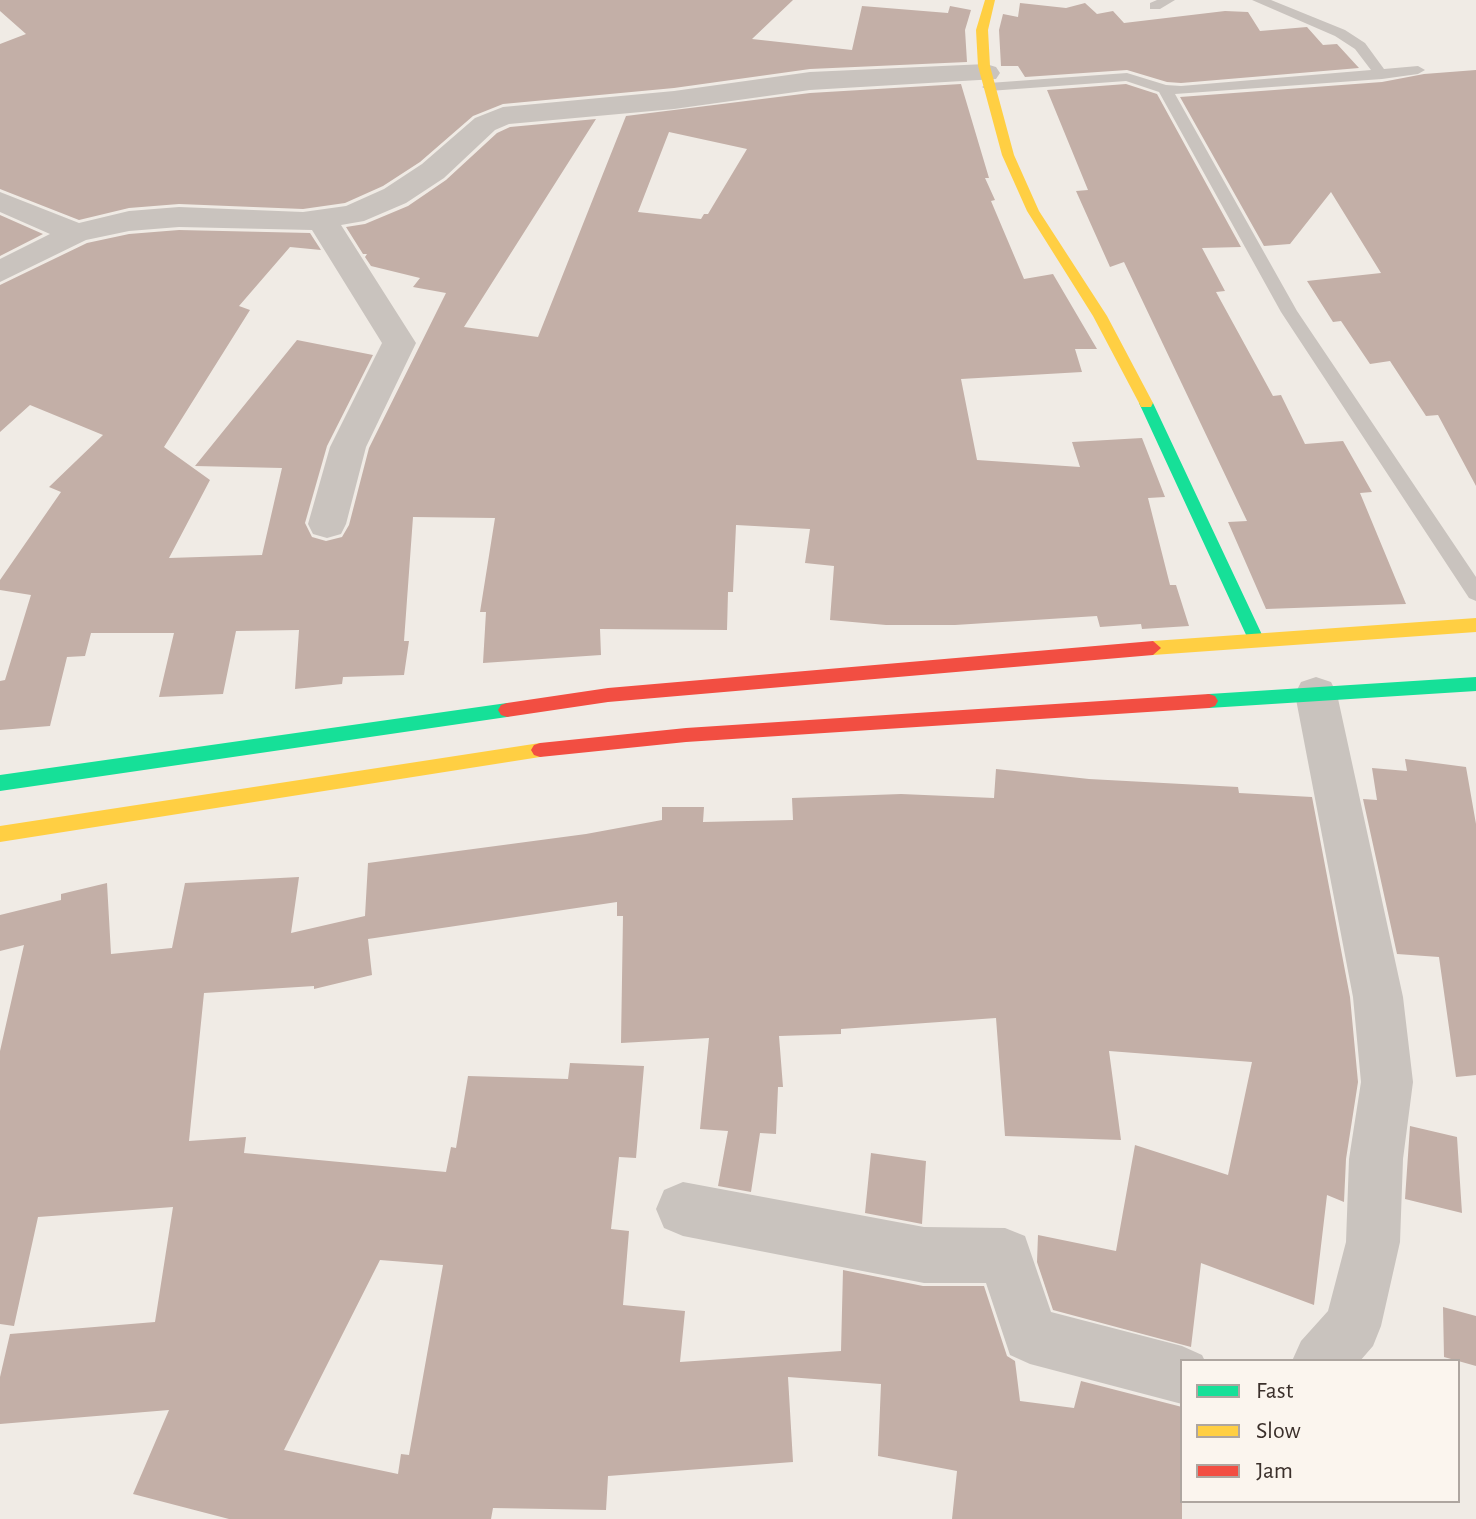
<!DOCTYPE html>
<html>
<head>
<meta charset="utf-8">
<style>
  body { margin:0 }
  #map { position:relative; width:1476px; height:1519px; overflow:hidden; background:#f0ebe5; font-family:"Alegreya Sans",sans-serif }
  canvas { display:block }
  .legend { position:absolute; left:1180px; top:1359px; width:280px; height:144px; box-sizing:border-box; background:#fbf5ee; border:2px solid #aea6a0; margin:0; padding:10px 14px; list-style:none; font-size:24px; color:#3b302b }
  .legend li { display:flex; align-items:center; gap:16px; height:40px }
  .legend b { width:40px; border:2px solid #aea6a0 }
</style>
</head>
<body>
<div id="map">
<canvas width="1476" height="1519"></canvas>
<ul class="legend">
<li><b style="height:10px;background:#16e098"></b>Fast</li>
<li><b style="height:10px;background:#ffcf43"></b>Slow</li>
<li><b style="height:10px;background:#f24e42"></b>Jam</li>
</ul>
</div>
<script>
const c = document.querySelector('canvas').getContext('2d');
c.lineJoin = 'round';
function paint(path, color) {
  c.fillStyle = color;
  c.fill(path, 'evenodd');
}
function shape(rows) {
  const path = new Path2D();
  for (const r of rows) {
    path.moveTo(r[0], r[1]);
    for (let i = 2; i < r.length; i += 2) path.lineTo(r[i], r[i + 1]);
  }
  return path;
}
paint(shape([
  [0,0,793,0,752,39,852,50,862,6,948,13,950,6,971,10,965,30,967,62,810,69,674,88,503,104,473,116,420,162,383,186,345,203,303,209,179,204,129,208,79,220,0,189,0,44,26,34,0,11],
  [1020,3,1066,8,1085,3,1097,14,1113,11,1124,23,1225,11,1248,12,1260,31,1307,27,1323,45,1337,44,1359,68,1181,83,1167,82,1127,70,1025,77,1018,66,1001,66,999,30,1003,14,1018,17],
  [1476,70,1476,486,1438,415,1426,416,1390,361,1370,364,1341,321,1333,322,1307,281,1381,273,1331,192,1290,244,1264,246,1180,97,1382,82,1424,74],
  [961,84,989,178,985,178,995,200,991,201,1024,279,1053,274,1097,349,1075,349,1082,372,961,379,977,460,1080,467,1072,442,1142,438,1165,497,1148,498,1170,585,1176,585,1189,626,1142,629,1141,624,1100,627,1097,616,955,625,886,625,830,620,834,566,805,563,810,529,736,525,733,592,728,592,727,630,600,629,601,655,483,663,486,612,480,612,495,518,413,517,404,641,409,641,404,675,343,677,342,684,295,689,299,630,236,631,223,694,159,697,174,633,91,633,85,656,67,657,50,726,0,730,0,681,5,680,31,595,0,590,0,580,61,492,49,487,103,435,30,405,0,432,0,285,87,243,129,234,179,230,310,233,321,250,290,247,239,306,250,310,164,447,210,480,169,558,262,555,282,468,195,466,297,340,373,355,327,446,305,523,312,537,326,541,342,537,349,525,369,448,446,293,413,287,420,278,371,266,365,257,367,254,363,254,346,227,365,224,408,206,446,180,497,133,510,127,596,119,464,327,538,337,626,116,810,93],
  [669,132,747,149,708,214,704,214,701,219,638,212],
  [1126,84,1157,94,1241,247,1202,248,1225,291,1216,292,1273,396,1281,395,1305,444,1343,441,1372,492,1360,493,1406,604,1266,609,1228,522,1247,521,1124,262,1110,267,1076,191,1088,190,1047,90],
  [0,215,43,234,0,256],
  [1405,759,1466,767,1476,824,1476,1075,1456,1077,1439,957,1397,954,1363,799,1377,800,1372,768,1407,771],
  [996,769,1089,779,1238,787,1239,793,1312,797,1350,997,1358,1082,1346,1159,1344,1202,1327,1195,1314,1305,1201,1263,1191,1347,1053,1310,1037,1262,1038,1235,1116,1251,1135,1145,1228,1175,1252,1062,1109,1051,1121,1140,1005,1136,996,1018,841,1029,841,1034,779,1036,783,1087,778,1087,776,1134,760,1133,751,1192,718,1186,728,1131,700,1129,709,1038,621,1043,623,916,617,916,617,902,368,939,372,975,314,989,314,986,204,993,189,1141,246,1137,244,1153,446,1172,451,1147,456,1148,468,1076,568,1079,570,1063,644,1066,636,1158,619,1157,611,1229,629,1231,623,1305,685,1311,680,1362,841,1351,843,1270,923,1286,984,1286,1007,1356,1015,1361,1020,1401,1074,1408,1081,1381,1182,1407,1182,1519,952,1519,957,1471,878,1456,881,1384,788,1377,793,1462,608,1476,606,1510,493,1508,491,1519,229,1519,133,1494,169,1410,0,1424,0,1377,10,1334,155,1322,173,1207,38,1217,14,1326,0,1324,0,1051,24,945,0,951,0,915,61,900,61,894,107,883,111,954,172,948,185,883,299,877,291,933,365,916,368,863,586,834,662,820,662,807,704,807,703,822,793,820,792,798,901,794,994,798],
  [380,1260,443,1265,409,1455,401,1454,398,1474,284,1450],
  [1410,1126,1457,1137,1462,1213,1405,1199],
  [871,1153,926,1161,922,1224,865,1213],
  [1443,1307,1476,1316,1476,1366,1444,1357]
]), '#c3afa7');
paint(shape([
  [1157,0,1175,0,1160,9,1150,9,1150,3,1157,0],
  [1252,0,1271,0,1345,30,1365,43,1384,69,1418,66,1425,70,1418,74,1382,79,1175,94,1297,311,1476,577,1476,601,1469,598,1281,312,1159,92,1126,81,989,91,982,87,989,83,1127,73,1166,85,1181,86,1371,70,1355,49,1335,36,1252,0]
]), '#c9c3be');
paint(shape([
  [986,64,996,67,1000,73,996,79,810,90,674,109,509,124,495,130,444,178,406,203,364,221,341,225,416,343,366,447,346,524,341,534,327,538,313,534,308,524,330,447,382,343,312,230,179,227,129,231,86,240,0,282,0,259,50,234,0,212,0,192,79,223,129,211,179,207,303,212,346,206,384,189,422,164,475,118,503,107,674,91,810,72,986,64],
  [1316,677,1331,682,1337,694,1403,997,1413,1082,1403,1159,1400,1242,1381,1326,1373,1346,1360,1361,1292,1361,1301,1341,1328,1311,1346,1242,1349,1159,1361,1082,1353,997,1295,694,1301,682,1316,677],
  [683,1182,924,1227,1005,1228,1025,1236,1051,1312,1182,1346,1202,1355,1205,1361,1182,1361,1182,1404,1030,1364,1010,1355,986,1283,924,1283,683,1236,664,1228,656,1209,664,1190,683,1182]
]), '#c9c3be');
paint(shape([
  [1146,398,1153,403,1264,639,1262,644,1250,644,1248,639,1139,403,1146,398],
  [1476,677,1476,691,1209,708,1203,706,1200,701,1203,696,1209,694,1476,677],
  [507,703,513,705,516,710,513,715,507,717,0,791,0,775,507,703]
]), '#16e098');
paint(shape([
  [985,0,995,0,988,30,990,66,1014,155,1039,211,1107,316,1153,403,1151,407,1141,407,1139,403,1093,316,1027,211,1002,155,978,66,976,30,985,0],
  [1476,618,1476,632,1153,655,1145,648,1153,641,1476,618],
  [540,743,546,745,549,750,546,755,540,757,0,842,0,826,540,743]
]), '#ffcf43');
paint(shape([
  [1153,641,1161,648,1153,655,608,702,507,717,501,715,498,710,501,705,507,703,608,688,1153,641],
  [1209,694,1215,696,1218,701,1215,706,1209,708,686,742,540,757,534,755,531,750,534,745,540,743,686,728,1209,694]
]), '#f24e42');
</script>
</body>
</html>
